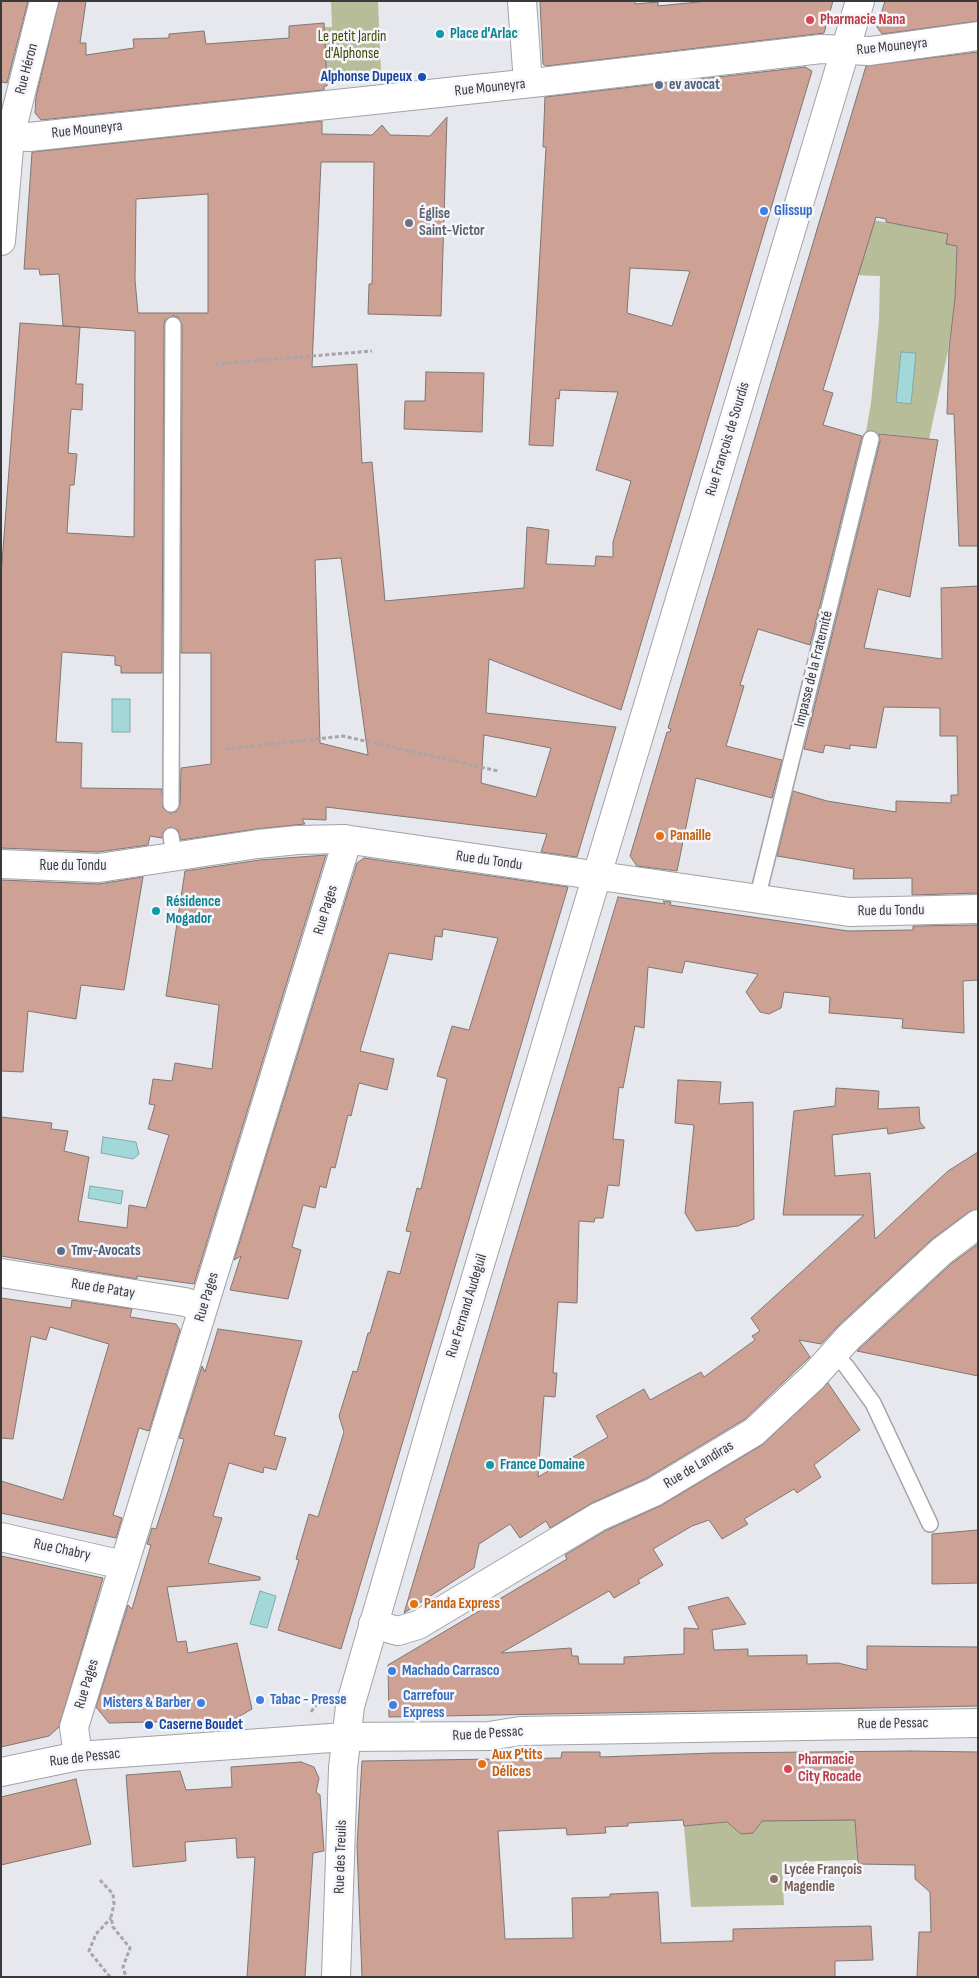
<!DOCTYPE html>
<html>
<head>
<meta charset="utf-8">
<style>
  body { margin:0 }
  #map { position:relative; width:979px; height:1978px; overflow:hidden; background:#e7e7ee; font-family:"Sofia Sans Condensed",sans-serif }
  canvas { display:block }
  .frame { position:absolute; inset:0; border:2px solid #3a3a3d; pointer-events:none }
</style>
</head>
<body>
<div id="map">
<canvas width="979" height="1978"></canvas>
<div class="frame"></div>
</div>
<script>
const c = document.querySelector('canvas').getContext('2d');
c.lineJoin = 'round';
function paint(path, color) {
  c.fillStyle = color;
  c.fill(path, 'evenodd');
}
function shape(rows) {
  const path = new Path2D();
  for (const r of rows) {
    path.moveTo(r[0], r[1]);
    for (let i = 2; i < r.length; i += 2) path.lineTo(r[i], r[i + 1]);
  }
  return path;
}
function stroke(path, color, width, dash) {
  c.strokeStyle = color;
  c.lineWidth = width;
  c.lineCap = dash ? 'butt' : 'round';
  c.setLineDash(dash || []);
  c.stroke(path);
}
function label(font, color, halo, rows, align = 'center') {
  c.font = font + ' "Sofia Sans Condensed",sans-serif';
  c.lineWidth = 5;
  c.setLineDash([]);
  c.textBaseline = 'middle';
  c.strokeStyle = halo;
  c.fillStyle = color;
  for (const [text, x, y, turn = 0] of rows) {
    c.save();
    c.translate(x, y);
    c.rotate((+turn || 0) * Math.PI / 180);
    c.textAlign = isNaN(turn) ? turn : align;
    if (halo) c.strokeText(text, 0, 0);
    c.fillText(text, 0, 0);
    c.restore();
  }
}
paint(shape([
  [331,1,378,1,381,73,326,77,324,27,332,27],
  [822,211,957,235,955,298,948,351,929,439,866,432,871,403,879,320,880,276,804,273],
  [761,1820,855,1820,857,1860,782,1862,784,1905,691,1907,684,1826,731,1822,731,1826,741,1834,753,1833,761,1823]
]), '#b7bd99');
const water = shape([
  [901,352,916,353,911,404,896,402,901,352],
  [112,699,130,699,130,732,112,732,112,699],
  [103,1137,136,1142,139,1154,133,1159,101,1153,103,1137],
  [90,1186,123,1191,121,1204,88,1198,90,1186],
  [260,1591,276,1596,267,1628,250,1624,260,1591]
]);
paint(water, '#a2d8d9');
stroke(water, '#83a9aa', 1);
const building = shape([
  [1,1,28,1,7,83,1,82,1,1],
  [59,1,86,1,80,43,86,43,86,55,134,48,133,39,169,38,169,34,204,31,206,44,289,38,289,26,324,23,327,86,324,86,324,90,41,120,35,113,36,97,59,1],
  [540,1,635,1,635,4,658,2,658,6,708,1,833,1,824,33,546,66,543,64,540,1],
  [885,1,978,1,978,21,882,34,877,27,885,1],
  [978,52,978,546,959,546,954,414,947,414,949,349,955,298,957,246,946,244,948,234,886,222,886,219,876,217,823,390,833,393,823,425,862,436,810,645,758,629,740,685,744,686,726,746,782,760,772,798,696,778,677,871,637,866,630,856,667,732,670,732,671,729,668,728,866,66,978,52],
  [805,67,812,71,621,710,489,659,486,713,616,727,577,857,541,852,547,834,326,807,326,820,302,819,305,824,256,829,181,840,178,830,170,827,163,832,162,838,150,836,148,845,98,852,1,848,1,576,20,323,80,327,76,384,83,384,82,410,71,409,68,453,77,454,74,485,70,485,67,533,134,537,135,331,63,326,59,274,40,275,39,269,24,269,32,152,322,121,322,134,372,135,382,125,390,135,430,136,447,117,441,316,368,314,369,284,372,284,374,162,321,162,312,367,357,364,362,463,372,462,385,601,524,588,527,527,549,530,546,564,595,566,596,556,613,557,613,542,631,481,596,470,618,392,560,390,559,399,556,398,553,446,529,445,546,147,543,147,545,97,805,67],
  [208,194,208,313,138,313,135,280,136,199,208,194],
  [630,268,690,271,672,326,627,313,630,268],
  [173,316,178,317,182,325,181,653,211,653,211,764,181,768,180,805,176,812,170,813,163,808,162,789,81,788,82,743,56,742,62,652,115,656,115,665,121,666,121,673,162,673,164,325,165,320,173,316],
  [341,558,368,755,320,743,315,560,341,558],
  [484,735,551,748,536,797,481,783,484,735],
  [426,372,484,373,482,432,404,429,405,401,425,401,426,372],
  [879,434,938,440,910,597,878,589,864,648,942,659,941,588,978,586,978,893,912,895,912,878,853,879,854,869,777,856,793,791,827,801,896,812,896,801,951,803,951,795,958,795,957,736,940,736,940,708,884,707,876,748,850,745,850,749,825,745,823,753,804,749,880,441,879,434],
  [326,855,194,1284,137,1276,137,1279,1,1256,1,1117,52,1123,51,1129,68,1131,64,1151,89,1157,78,1221,127,1228,129,1205,146,1208,169,1135,148,1129,155,1105,149,1104,153,1079,172,1081,175,1063,212,1069,219,1005,166,996,185,871,260,860,326,855],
  [364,858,568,887,341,1649,278,1630,299,1560,296,1559,309,1514,318,1517,344,1432,339,1416,353,1371,357,1372,368,1333,370,1333,388,1271,400,1274,411,1232,406,1231,417,1188,421,1189,447,1079,437,1076,452,1026,469,1030,498,938,443,929,442,937,435,936,432,960,389,953,360,1051,394,1059,387,1090,359,1083,351,1116,348,1115,335,1168,331,1167,326,1188,320,1186,315,1208,303,1205,292,1247,301,1250,288,1299,230,1290,241,1256,234,1260,357,863,364,858],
  [143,877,124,990,81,985,76,1019,28,1011,23,1072,1,1071,1,880,99,884,143,877],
  [618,897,665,904,663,901,671,902,670,905,848,931,913,930,913,926,978,925,978,980,963,981,964,1033,902,1028,903,1019,829,1013,830,997,784,992,781,1008,769,1014,760,1012,746,992,758,974,685,961,682,973,648,967,644,1028,635,1026,623,1088,619,1087,613,1139,624,1140,619,1186,608,1185,603,1218,595,1218,594,1222,579,1221,577,1303,558,1302,553,1373,557,1373,555,1397,544,1396,538,1477,608,1437,596,1416,644,1389,650,1400,701,1372,704,1377,755,1340,752,1336,760,1331,751,1318,864,1215,783,1215,794,1111,835,1106,836,1088,879,1091,878,1109,919,1107,920,1122,925,1128,888,1134,887,1128,832,1135,835,1176,870,1173,875,1239,948,1171,978,1152,978,1209,969,1212,931,1240,838,1326,821,1344,799,1340,810,1357,745,1419,647,1478,592,1503,550,1528,546,1521,520,1538,510,1524,479,1544,474,1568,404,1613,618,897],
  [678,1080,721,1082,719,1104,753,1102,754,1219,738,1226,696,1231,685,1213,694,1125,675,1123,678,1080],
  [978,1244,978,1376,857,1351,952,1263,978,1244],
  [1,1298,71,1308,72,1300,132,1309,130,1317,176,1324,180,1330,149,1431,139,1428,113,1515,122,1518,116,1538,1,1513,1,1481,63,1500,109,1344,50,1327,46,1340,31,1336,13,1439,1,1438,1,1298],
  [218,1329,302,1341,274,1435,286,1438,276,1470,264,1467,263,1473,229,1463,213,1516,222,1518,208,1563,260,1577,260,1580,167,1587,177,1642,186,1641,188,1653,237,1643,252,1709,233,1720,109,1723,96,1707,128,1605,132,1609,151,1545,147,1544,152,1528,156,1529,173,1476,184,1439,179,1438,202,1366,205,1372,218,1329],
  [828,1383,860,1430,814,1465,821,1477,797,1493,794,1489,744,1519,748,1524,722,1539,709,1520,692,1526,653,1549,663,1565,638,1580,640,1583,614,1598,609,1591,501,1653,571,1648,572,1656,578,1656,579,1664,624,1664,624,1657,684,1654,684,1628,699,1629,688,1607,728,1597,746,1624,712,1630,714,1650,748,1649,748,1656,807,1655,807,1664,838,1663,867,1670,867,1646,978,1647,978,1706,389,1717,388,1665,567,1559,565,1555,605,1531,662,1505,762,1445,828,1383],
  [978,1530,978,1583,932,1584,932,1534,978,1530],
  [1,1556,103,1578,59,1727,49,1736,1,1747,1,1556],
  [911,1751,978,1752,978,1977,917,1977,919,1932,931,1932,930,1892,915,1879,915,1865,858,1864,855,1820,762,1821,753,1833,741,1834,727,1822,684,1826,683,1820,628,1823,628,1826,605,1827,606,1833,567,1835,566,1828,498,1831,505,1939,573,1938,572,1898,610,1897,610,1894,658,1892,661,1943,733,1941,733,1929,871,1926,873,1960,835,1961,835,1977,362,1977,357,1846,362,1761,561,1758,562,1752,600,1752,600,1757,714,1753,911,1751],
  [301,1762,314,1767,319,1778,316,1792,320,1795,324,1851,313,1853,305,1977,247,1977,255,1857,237,1858,236,1838,185,1842,186,1861,133,1867,126,1775,180,1771,186,1790,232,1787,231,1767,301,1762],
  [76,1779,91,1844,1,1865,1,1797,76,1779]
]);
paint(building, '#cda193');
stroke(building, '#7e7775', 1);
const lane = shape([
  [171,804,173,325],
  [171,836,174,856],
  [757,899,871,439],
  [834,1354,846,1366,873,1403,930,1524]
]);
const street = shape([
  [522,1,528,83],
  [1,135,29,137,541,82,821,49,870,51,978,36],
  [1,241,10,136,44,1],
  [1,1273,185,1302,203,1308],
  [1,1537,123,1565],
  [373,1624,398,1631,418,1625,598,1517,654,1492,754,1432,813,1377,849,1337,942,1251,978,1224],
  [78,1756,74,1727,344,851,344,839]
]);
const secondary = shape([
  [1,864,99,868,258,844,298,840,344,839,849,912,978,909],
  [1,1772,78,1756,345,1737,489,1736,520,1731,978,1723],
  [336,1977,343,1768,350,1706,437,1407,860,1]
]);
stroke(lane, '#a2a2a9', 18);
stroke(street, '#a2a2a9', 30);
stroke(secondary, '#a2a2a9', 30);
stroke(shape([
  [215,364,372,351],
  [225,749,343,736,498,771],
  [311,1712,318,1702,324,1700],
  [100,1880,113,1894,114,1904,111,1917,113,1927,130,1948,123,1967,126,1977],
  [110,1977,89,1951,96,1934,111,1918]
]), '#a5a5aa', 3, [4, 2.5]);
stroke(lane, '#fff', 15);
stroke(street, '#fff', 28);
stroke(secondary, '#fff', 28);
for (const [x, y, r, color] of [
  [810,20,5,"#e0444e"],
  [440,34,5,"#0f9aa8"],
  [422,77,5,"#1a4fb4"],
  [659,85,5,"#5c6f8a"],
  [764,211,5,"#3f7fe0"],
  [409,223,5,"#6b7280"],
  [660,836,5,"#e8710a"],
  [156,911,5,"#0f9aa8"],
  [61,1251,5,"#5c6f8a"],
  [490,1465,5,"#0f9aa8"],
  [414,1604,5,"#e8710a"],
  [392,1671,5,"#3f7fe0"],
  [260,1700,5,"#3f7fe0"],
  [201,1703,5,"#3f7fe0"],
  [393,1705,5,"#3f7fe0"],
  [149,1725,5,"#1a4fb4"],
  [482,1764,5,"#e8710a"],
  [788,1769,5,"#e0444e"],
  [774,1879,5,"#8d6e63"]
]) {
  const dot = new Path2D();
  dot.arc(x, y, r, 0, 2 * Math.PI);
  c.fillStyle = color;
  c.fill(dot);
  stroke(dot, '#f5f5fc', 2);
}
label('bold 15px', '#be3a42', '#f5f5fc', [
  ["Pharmacie Nana",820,20],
  ["Pharmacie",798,1760],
  ["City Rocade",798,1777]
], 'left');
label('bold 15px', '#0d838f', '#f5f5fc', [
  ["Place d'Arlac",450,34],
  ["Résidence",166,902],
  ["Mogador",166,919],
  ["France Domaine",500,1465]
], 'left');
label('15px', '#444a04', '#f5f5fc', [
  ["Le petit Jardin",352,37],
  ["d'Alphonse",352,54]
]);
label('15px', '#3a3a3d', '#f5f5fc', [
  ["Rue Mouneyra",892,47,-6],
  ["Rue Héron",27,69,-75],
  ["Rue Mouneyra",490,88,-6],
  ["Rue Mouneyra",87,130,-6],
  ["Rue François de Sourdis",728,439,-73],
  ["Impasse de la Fraternité",814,669,-76],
  ["Rue du Tondu",489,861,8],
  ["Rue du Tondu",73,866],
  ["Rue Pages",326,910,-73],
  ["Rue du Tondu",891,911,-1],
  ["Rue de Patay",103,1289,9],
  ["Rue Pages",207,1297,-73],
  ["Rue Fernand Audeguil",467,1306,-73],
  ["Rue de Landiras",699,1465,-31],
  ["Rue Chabry",62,1550,12],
  ["Rue Pages",87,1684,-73],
  ["Rue de Pessac",893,1724,-1],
  ["Rue de Pessac",488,1734,-4],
  ["Rue de Pessac",85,1758,-7],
  ["Rue des Treuils",341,1857,-88]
]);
label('bold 15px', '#164399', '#f5f5fc', [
  ["Alphonse Dupeux",412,77],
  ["Caserne Boudet",159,1725,"left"]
], 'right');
label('bold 15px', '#4e5e75', '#f5f5fc', [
  ["ev avocat",669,85],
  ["Tmv-Avocats",71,1251]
], 'left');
label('bold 15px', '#366cbe', '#f5f5fc', [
  ["Glissup",774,211],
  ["Machado Carrasco",402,1671],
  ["Carrefour",403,1696],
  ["Express",403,1713],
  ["Tabac - Presse",270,1700],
  ["Misters & Barber",191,1703,"right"]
], 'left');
label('bold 15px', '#5b616d', '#f5f5fc', [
  ["Église",419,214],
  ["Saint-Victor",419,231]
], 'left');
label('bold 15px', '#c56008', '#f5f5fc', [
  ["Panaille",670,836],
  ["Panda Express",424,1604],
  ["Aux P'tits",492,1755],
  ["Délices",492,1772]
], 'left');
label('bold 15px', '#785e54', '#f5f5fc', [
  ["Lycée François",784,1870],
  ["Magendie",784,1887]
], 'left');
</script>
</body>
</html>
